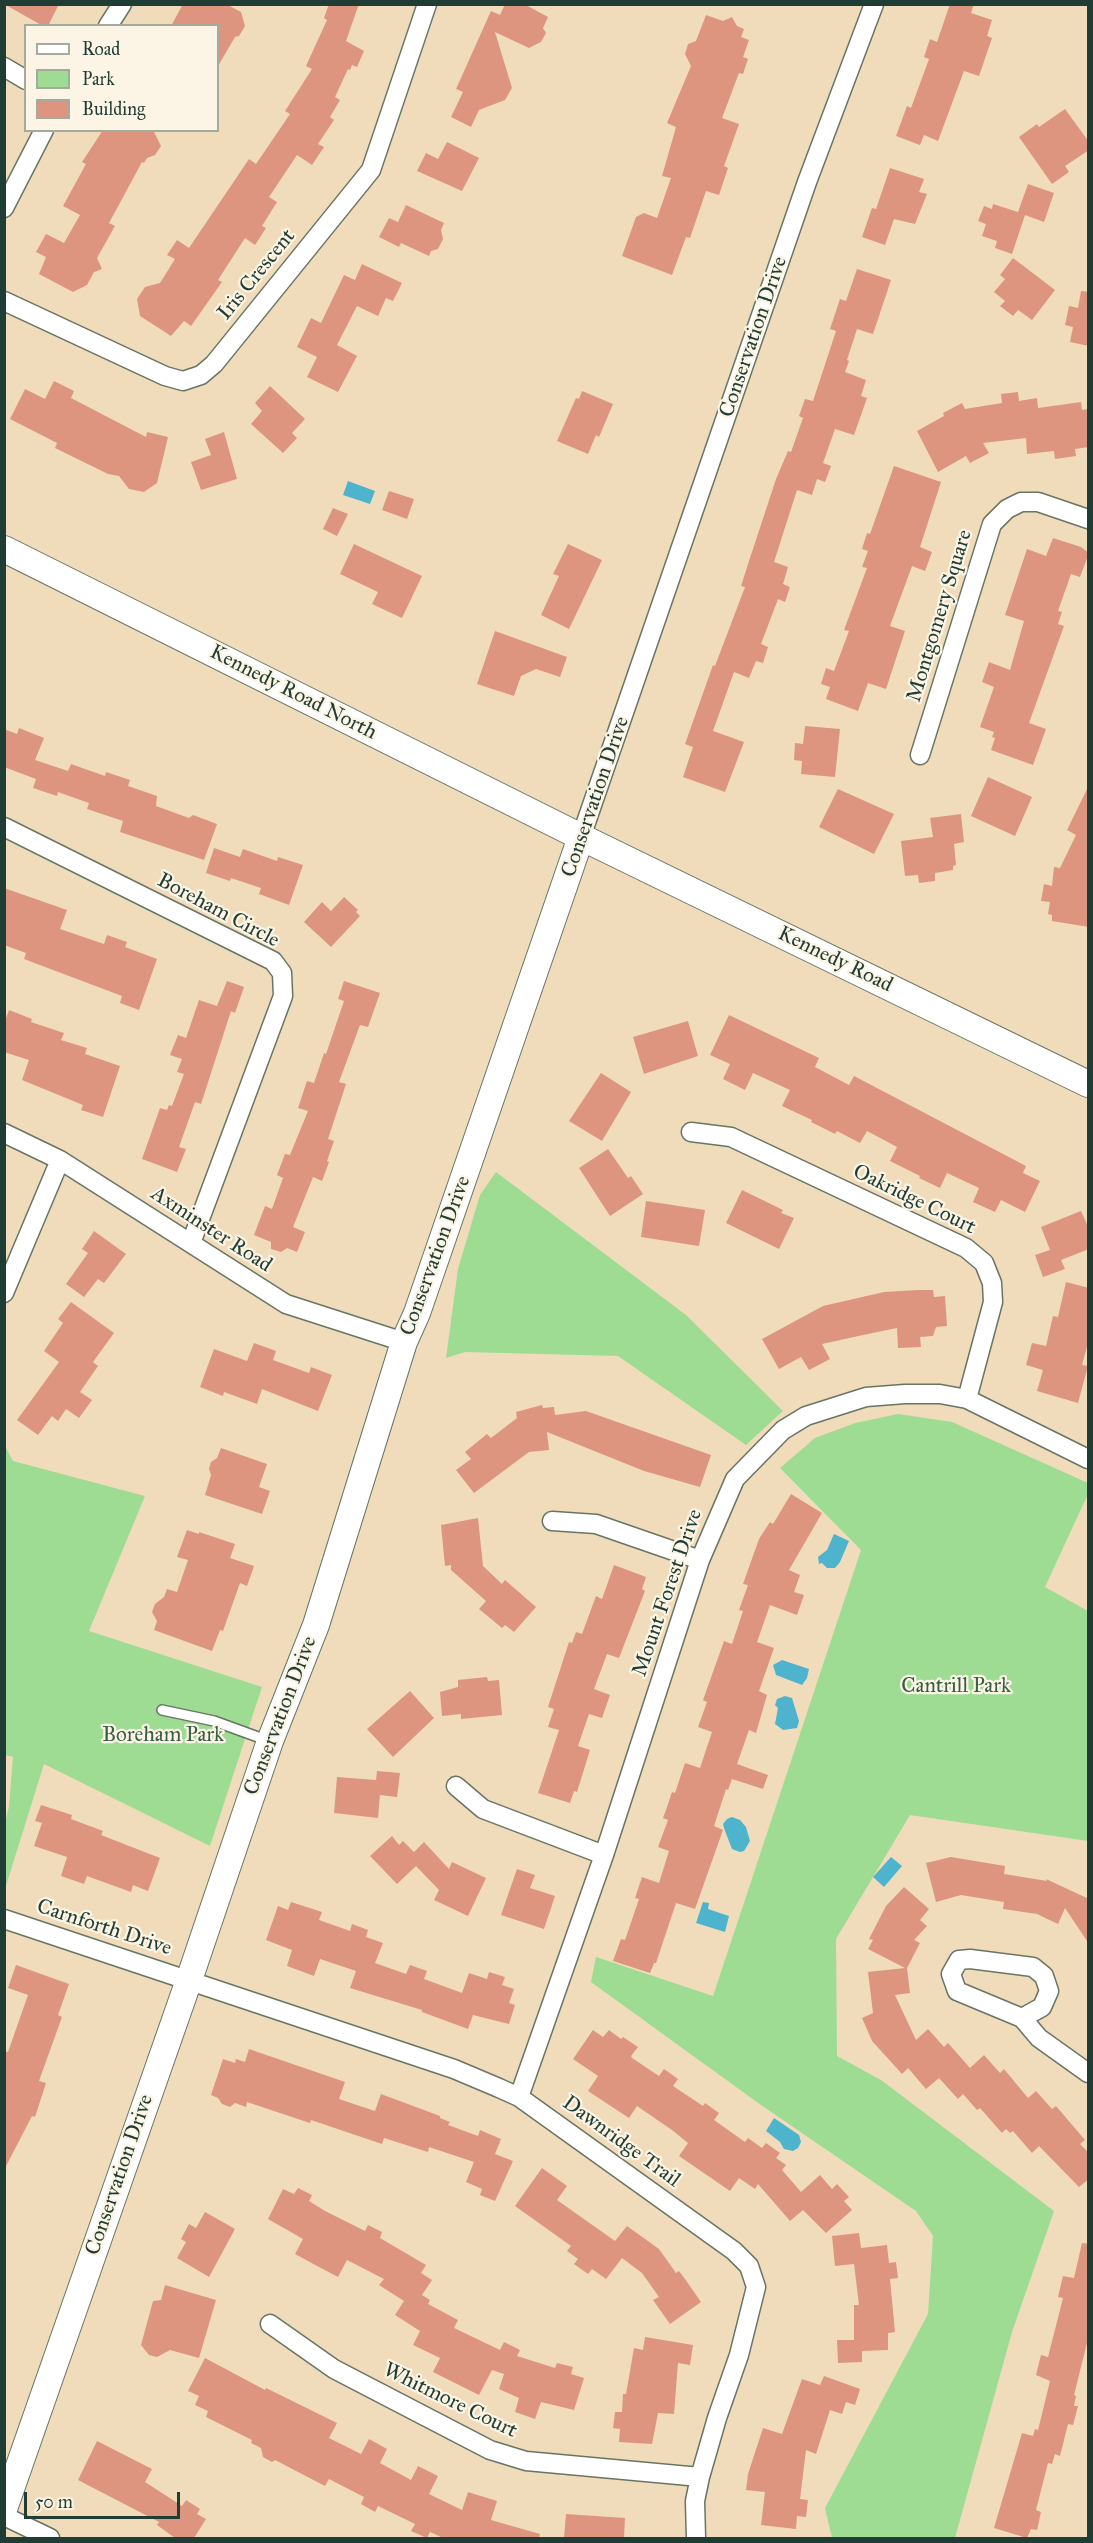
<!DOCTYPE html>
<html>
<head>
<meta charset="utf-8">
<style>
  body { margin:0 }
  #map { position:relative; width:1093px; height:2543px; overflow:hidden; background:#f0dcbb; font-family:"IM FELL Great Primer",serif }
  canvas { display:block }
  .frame { position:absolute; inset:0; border:6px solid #1f3d34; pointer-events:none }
  .legend { position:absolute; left:24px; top:24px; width:195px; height:108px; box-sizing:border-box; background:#fcf5e5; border:2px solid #a4ab9e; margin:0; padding:8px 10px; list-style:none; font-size:18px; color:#1f3d34 }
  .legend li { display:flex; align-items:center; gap:12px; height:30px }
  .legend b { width:30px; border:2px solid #a4ab9e }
  .scale { position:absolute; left:24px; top:2492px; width:156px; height:27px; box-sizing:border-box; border:3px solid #1f3d34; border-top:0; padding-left:8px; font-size:18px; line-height:21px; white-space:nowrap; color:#1f3d34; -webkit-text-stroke:4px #fcf5e5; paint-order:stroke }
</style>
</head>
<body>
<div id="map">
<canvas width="1093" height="2543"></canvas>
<div class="frame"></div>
<ul class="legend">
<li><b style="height:8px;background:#fff"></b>Road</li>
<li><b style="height:16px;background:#9ddc92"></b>Park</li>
<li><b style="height:16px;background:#dd9580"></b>Building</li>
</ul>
<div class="scale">50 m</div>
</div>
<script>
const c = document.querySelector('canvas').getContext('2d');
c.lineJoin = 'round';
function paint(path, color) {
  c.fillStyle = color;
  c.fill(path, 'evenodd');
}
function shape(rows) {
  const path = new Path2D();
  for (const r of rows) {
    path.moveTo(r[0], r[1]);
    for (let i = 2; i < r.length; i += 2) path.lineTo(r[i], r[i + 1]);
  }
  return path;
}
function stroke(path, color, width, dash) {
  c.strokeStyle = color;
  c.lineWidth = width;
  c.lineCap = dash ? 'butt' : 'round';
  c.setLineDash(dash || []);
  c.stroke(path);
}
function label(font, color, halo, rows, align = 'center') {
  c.font = font + ' "IM FELL Great Primer",serif';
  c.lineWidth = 4.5;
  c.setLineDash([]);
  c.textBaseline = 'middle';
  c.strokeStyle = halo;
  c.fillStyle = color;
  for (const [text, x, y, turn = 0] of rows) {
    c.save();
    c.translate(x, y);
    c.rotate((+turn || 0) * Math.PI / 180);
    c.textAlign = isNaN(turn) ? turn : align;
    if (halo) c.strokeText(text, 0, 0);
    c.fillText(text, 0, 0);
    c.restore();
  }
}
paint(shape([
  [496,1172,686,1315,783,1411,746,1445,618,1356,465,1352,446,1358,458,1269,480,1195],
  [898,1414,952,1422,1088,1483,1088,1494,1045,1587,1088,1611,1088,1841,910,1815,836,1939,837,2056,881,2080,1054,2211,1012,2332,955,2538,832,2538,825,2508,928,2314,933,2236,916,2211,761,2105,591,1982,596,1957,713,1996,861,1550,780,1468,815,1438,855,1423],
  [5,1446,13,1461,145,1496,89,1631,262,1687,210,1846,44,1764,5,1889,5,1823,9,1806,13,1757,5,1755]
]), '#9ddc92');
paint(shape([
  [348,481,375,491,370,504,343,495],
  [834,1534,849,1541,840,1562,835,1568,827,1568,822,1563,819,1564,818,1557,827,1550],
  [782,1660,809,1669,807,1678,802,1685,776,1675,773,1665],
  [785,1696,792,1698,799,1721,797,1728,783,1730,775,1724,778,1708,775,1705,777,1699],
  [732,1817,740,1820,746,1827,750,1841,744,1851,740,1852,732,1849,725,1831,723,1824,727,1819],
  [891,1857,902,1866,884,1887,873,1877],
  [703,1902,709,1903,708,1909,729,1916,725,1932,696,1923],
  [774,2118,799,2135,801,2142,798,2148,793,2151,784,2149,780,2142,766,2131]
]), '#4eb4cd');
paint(shape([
  [4,4,59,4,48,26,43,26],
  [183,4,226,4,241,12,245,26,239,36,235,37,218,66,218,26,171,26],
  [329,4,359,4,346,41,364,51,357,67,352,65,350,70,348,69,335,97,340,100,330,117,334,120,318,144,324,147,312,165,297,155,269,197,277,202,262,226,266,228,255,245,245,238,218,280,222,282,191,326,184,321,171,336,140,316,137,299,145,287,160,283,175,259,167,255,177,240,189,248,249,159,256,164,290,114,285,111,312,69,306,66,327,20,324,18],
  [505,4,524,4,548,17,543,28,546,33,541,42,529,48,495,32,512,88,505,100,479,110,471,127,451,117,463,92,456,89,491,11,500,15],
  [950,4,974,4,971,13,992,20,987,36,992,38,979,76,964,71,938,141,924,135,920,145,896,136,907,106,911,108,929,59,924,57,930,39,937,42],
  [706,15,723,21,732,17,737,26,744,29,741,37,749,40,743,57,748,59,743,74,739,73,722,118,739,124,724,166,728,168,719,195,706,191,690,238,686,237,672,275,622,256,636,217,644,213,657,218,671,178,662,176,676,127,667,123,691,66,685,54,688,44,696,41],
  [1065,109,1089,142,1089,150,1065,166,1069,172,1052,184,1019,137,1037,124,1039,127],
  [103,130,153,130,161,146,155,155,147,158,144,163,142,162,109,223,115,226,97,258,102,269,94,272,87,285,73,292,39,274,46,257,36,252,46,234,64,243,80,215,63,206,86,164,82,162],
  [447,142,479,158,462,191,417,171,426,153,438,159],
  [890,168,924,179,919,192,927,194,915,224,894,219,885,245,862,237,872,208,876,209],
  [1028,184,1054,193,1044,222,1025,215,1012,254,995,248,997,241,982,236,986,224,978,221,984,206,992,209,993,204,1018,212],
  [406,205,444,223,441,230,443,239,438,249,431,251,429,256,401,243,399,247,379,237,389,218,398,222],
  [1013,258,1055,290,1032,320,1018,310,1013,316,1000,306,1005,301,994,292,1005,279,1000,275],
  [362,264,402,283,393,301,386,298,378,316,357,306,337,345,357,356,338,392,307,377,317,357,297,347,311,318,321,323,344,275,355,280],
  [857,269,891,280,873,334,857,329,847,360,849,361,845,372,866,380,861,396,867,398,854,435,835,429,823,463,831,466,825,482,817,479,812,495,797,490,774,562,788,567,783,584,790,587,785,602,778,599,761,644,768,647,763,663,756,661,749,678,734,672,713,731,744,742,725,792,683,777,693,747,685,744,713,665,715,666,745,587,741,586,750,558,776,479,788,451,791,452,803,418,799,416,805,399,813,401,836,331,830,329,840,299,846,301],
  [1081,291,1089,292,1089,346,1070,342,1073,327,1065,325,1069,306,1078,308],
  [54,381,74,391,71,398,146,437,147,432,168,437,157,483,144,492,129,489,119,476,108,474,55,448,57,443,10,419,25,389,45,399],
  [270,386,305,419,292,433,297,438,283,453,251,424,262,411,255,403],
  [582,391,613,404,599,437,596,435,588,454,557,441,576,398,579,399],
  [1018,392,1019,401,1037,398,1038,408,1081,402,1082,410,1089,409,1089,447,1075,449,1076,456,1055,459,1054,451,1027,454,1026,438,983,443,989,453,970,463,966,456,938,472,917,431,944,416,943,413,962,403,965,409,1002,403,1001,394],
  [224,432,237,479,201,490,191,462,211,455,205,439],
  [894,466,941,482,920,547,932,552,925,571,912,566,890,626,905,631,886,689,868,683,858,711,826,699,830,687,821,684,826,668,834,671,849,631,844,630,867,568,862,567,868,551,862,549,867,533,870,534],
  [389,491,414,499,407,519,382,510],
  [333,508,348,514,337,536,323,529],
  [1053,538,1081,547,1089,553,1080,577,1071,574,1058,611,1062,612,1058,624,1064,626,1029,723,1046,729,1033,765,991,750,995,738,992,737,994,732,980,727,994,687,982,682,989,662,1010,670,1024,621,1005,615,1027,549,1046,556],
  [354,544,422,576,402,618,372,604,378,592,340,574],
  [568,544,602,560,569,629,541,615,559,576,553,574],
  [495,631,567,657,560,677,536,669,521,676,514,696,477,684],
  [805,726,840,729,835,777,801,774,802,761,794,760,795,743,803,744],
  [19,728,44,738,35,760,68,771,71,764,105,776,106,772,130,780,128,786,157,796,156,806,189,818,193,815,217,824,204,860,120,832,123,821,87,809,89,803,58,792,57,796,33,788,36,779,4,767,4,729,17,734],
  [988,777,1032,797,1015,836,971,816],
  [1089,785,1089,927,1052,921,1052,915,1048,914,1050,902,1041,901,1044,884,1052,886,1054,867,1060,868,1076,835,1067,830],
  [838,789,894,814,874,854,819,827],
  [961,814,964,842,954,844,956,865,953,866,953,870,935,873,935,881,919,883,918,875,905,876,901,841,933,837,930,818],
  [214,848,240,857,243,849,277,861,278,857,303,865,289,905,259,894,261,888,231,878,230,881,206,873],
  [4,888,67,910,60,929,104,944,107,935,127,942,125,947,157,959,139,1010,120,1003,122,996,24,959,26,953,4,945],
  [344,897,358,910,356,912,360,916,331,947,304,922,322,902,331,911],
  [227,981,244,987,235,1013,231,1011,201,1104,195,1102,179,1147,186,1149,177,1172,142,1159,160,1108,167,1110,169,1105,172,1106,184,1074,177,1072,182,1059,170,1055,178,1035,186,1038,199,1000,217,1006],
  [344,981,380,993,368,1027,360,1025,339,1082,346,1084,328,1139,334,1141,327,1161,329,1162,322,1181,313,1177,293,1227,305,1232,297,1252,287,1248,281,1252,271,1249,271,1242,254,1235,265,1206,272,1209,283,1178,277,1175,285,1154,290,1155,308,1111,298,1108,307,1081,314,1083,324,1053,326,1054,344,1001,338,999],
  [9,1010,32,1019,31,1022,64,1033,61,1040,87,1048,85,1054,120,1066,103,1117,81,1110,83,1105,22,1080,29,1060,4,1052,4,1024],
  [729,1015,819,1058,815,1067,849,1085,854,1076,1026,1166,1023,1173,1040,1181,1025,1212,1001,1200,995,1212,973,1202,979,1188,947,1173,940,1188,919,1178,920,1176,890,1161,897,1147,867,1131,860,1143,837,1131,835,1134,811,1122,812,1120,782,1106,790,1090,753,1073,745,1090,723,1079,730,1064,710,1055],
  [688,1021,698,1056,644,1074,633,1037],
  [601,1073,631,1092,602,1141,569,1121],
  [608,1149,628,1178,631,1176,643,1194,610,1216,579,1168],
  [742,1190,783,1210,781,1213,794,1218,779,1249,726,1223],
  [646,1201,705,1210,699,1246,641,1237],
  [1081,1211,1089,1229,1089,1249,1061,1260,1065,1269,1043,1277,1035,1255,1050,1250,1041,1227],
  [94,1231,126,1254,104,1283,98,1279,84,1297,66,1284,88,1253,82,1249],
  [1066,1282,1089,1288,1089,1339,1082,1365,1088,1366,1078,1403,1037,1391,1043,1370,1026,1365,1032,1343,1046,1346,1053,1316,1058,1317],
  [918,1290,933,1290,934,1297,945,1296,947,1326,936,1327,933,1336,920,1337,921,1347,898,1348,897,1328,863,1335,822,1344,830,1359,809,1370,801,1357,779,1369,762,1339,823,1306,884,1292],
  [71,1302,114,1333,93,1362,98,1366,80,1392,92,1400,79,1418,66,1409,58,1421,52,1416,38,1435,17,1420,59,1362,44,1351,63,1323,58,1319],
  [254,1343,276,1351,273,1360,309,1373,311,1367,332,1375,318,1411,262,1389,257,1404,224,1392,223,1396,200,1387,214,1349,247,1361],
  [542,1405,543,1408,554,1407,555,1415,586,1411,711,1455,700,1487,644,1471,547,1432,549,1450,529,1452,474,1493,456,1470,471,1459,465,1452,487,1434,491,1438,517,1418,516,1412],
  [221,1448,267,1464,259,1487,270,1491,262,1514,205,1495,211,1475,209,1469,211,1462,217,1458],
  [791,1494,822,1513,789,1570,800,1575,794,1592,804,1595,797,1615,770,1605,757,1642,774,1648,759,1691,767,1695,756,1733,749,1730,737,1764,768,1775,763,1789,732,1779,728,1790,726,1789,714,1826,723,1830,695,1909,676,1903,656,1963,654,1963,650,1973,613,1961,621,1939,625,1940,639,1899,635,1898,642,1877,659,1883,669,1851,658,1847,668,1820,663,1818,666,1810,672,1792,675,1793,685,1763,700,1768,712,1732,698,1727,707,1702,703,1700,724,1641,732,1644,743,1611,739,1610,748,1585,743,1584,759,1539,770,1522,773,1524],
  [478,1518,483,1566,502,1584,505,1580,536,1607,514,1632,505,1625,502,1628,479,1609,486,1601,451,1570,451,1565,445,1566,441,1525],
  [187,1530,199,1534,199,1532,235,1544,230,1558,254,1566,247,1586,240,1583,223,1631,220,1630,212,1651,154,1630,157,1621,152,1612,155,1604,164,1597,167,1589,177,1592,188,1560,177,1557],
  [614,1565,646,1577,642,1589,645,1591,619,1658,607,1654,594,1689,610,1695,602,1718,589,1714,578,1746,590,1750,577,1792,574,1791,570,1803,538,1793,559,1730,548,1727,554,1709,548,1707,569,1642,572,1643,576,1632,582,1634,596,1596,602,1599],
  [487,1677,488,1681,499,1680,502,1715,461,1719,461,1714,442,1716,440,1692,458,1687,458,1680],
  [410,1691,434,1718,393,1757,367,1729],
  [377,1771,400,1773,397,1797,380,1795,378,1818,334,1813,337,1777,376,1780],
  [41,1805,72,1815,71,1819,103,1831,101,1835,160,1858,148,1891,133,1885,131,1892,87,1876,84,1884,61,1876,67,1857,34,1846,42,1823,35,1821],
  [392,1836,399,1845,403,1841,414,1852,424,1842,449,1869,452,1862,486,1878,468,1916,434,1900,439,1890,416,1866,397,1884,370,1856],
  [951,1857,1005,1866,1004,1874,1047,1881,1046,1879,1089,1899,1089,1944,1065,1908,1058,1924,1037,1914,1003,1909,1004,1902,961,1895,936,1902,926,1863],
  [517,1869,535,1875,530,1888,555,1896,544,1929,501,1915],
  [904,1887,929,1909,920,1920,927,1926,914,1940,920,1943,907,1968,910,1993,895,1995,916,2040,928,2029,944,2047,948,2043,970,2068,984,2055,1000,2073,1004,2069,1028,2098,1036,2091,1052,2109,1056,2106,1085,2140,1080,2144,1089,2153,1089,2179,1079,2187,1039,2146,1032,2153,1013,2131,1010,2133,1006,2129,1002,2133,980,2108,977,2110,963,2094,958,2099,939,2078,926,2089,908,2068,902,2074,872,2041,862,2018,873,2013,868,1972,905,1968,868,1949,873,1940,869,1939,886,1906],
  [291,1902,322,1912,319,1920,350,1931,352,1924,368,1930,366,1937,383,1943,375,1963,406,1974,410,1965,427,1971,424,1979,462,1993,469,1973,487,1979,489,1972,505,1977,502,1985,514,1989,509,2003,515,2005,509,2024,473,2015,468,2029,422,2012,422,2010,350,1988,356,1971,320,1959,314,1976,287,1966,292,1950,266,1940,278,1906,288,1910],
  [16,1965,69,1984,58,2015,62,2017,39,2081,46,2083,35,2117,32,2116,4,2170,4,2051,8,2052,28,1995,8,1988],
  [593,2030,603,2037,609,2030,621,2039,623,2037,638,2047,631,2056,632,2058,659,2076,664,2069,678,2079,673,2086,703,2106,705,2103,719,2113,714,2120,745,2142,748,2138,762,2148,766,2143,780,2153,776,2158,786,2165,782,2170,801,2192,820,2175,832,2189,837,2184,849,2197,844,2201,852,2210,826,2233,803,2210,790,2221,758,2184,755,2189,739,2178,730,2191,679,2156,688,2143,672,2130,637,2106,629,2118,588,2091,598,2076,573,2059],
  [249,2049,345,2082,339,2099,375,2111,381,2094,440,2116,440,2118,450,2122,448,2125,478,2136,480,2130,501,2139,495,2154,513,2161,495,2201,480,2195,482,2189,466,2182,474,2162,429,2147,428,2152,384,2138,382,2144,311,2120,310,2123,247,2102,246,2107,235,2103,230,2107,222,2104,218,2098,211,2095,223,2059,235,2063,236,2059,245,2062],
  [542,2168,567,2186,557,2200,615,2241,627,2226,659,2249,676,2273,679,2271,685,2279,701,2302,670,2324,653,2300,659,2297,642,2273,622,2258,606,2279,592,2269,588,2274,574,2264,578,2259,567,2251,571,2246,515,2206],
  [298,2188,312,2195,309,2201,325,2211,365,2231,368,2225,382,2232,380,2238,426,2265,421,2273,432,2280,422,2295,430,2300,428,2304,458,2320,454,2328,500,2350,504,2342,520,2350,517,2356,555,2368,557,2363,573,2367,571,2374,584,2378,574,2410,541,2402,535,2419,515,2412,519,2398,499,2389,504,2374,492,2370,479,2395,433,2372,440,2358,413,2345,420,2331,395,2315,404,2301,379,2285,384,2279,347,2260,338,2277,319,2267,295,2254,303,2239,268,2219,283,2189,294,2194],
  [205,2212,235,2229,209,2277,177,2258,186,2242,181,2239,189,2224,196,2228],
  [859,2233,861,2248,887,2245,889,2263,896,2262,898,2278,890,2279,895,2332,888,2333,888,2350,862,2351,862,2362,838,2363,837,2340,854,2340,854,2305,859,2305,854,2264,835,2266,832,2236],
  [1082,2243,1089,2244,1089,2335,1074,2395,1076,2396,1074,2406,1078,2406,1073,2425,1068,2424,1060,2456,1055,2454,1052,2464,1048,2463,1036,2510,1041,2512,1037,2530,1031,2529,1027,2538,994,2528,1022,2433,1033,2436,1035,2429,1038,2430,1050,2381,1036,2375,1041,2355,1048,2357,1063,2298,1058,2297,1063,2276,1074,2278],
  [165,2285,216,2300,199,2358,170,2350,157,2357,149,2355,141,2345,153,2301,161,2300],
  [645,2337,693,2345,690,2365,678,2363,674,2414,658,2413,652,2444,619,2442,620,2429,613,2428,615,2412,622,2412,623,2394,626,2394,634,2348,643,2350],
  [205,2358,265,2390,266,2388,337,2423,329,2438,361,2454,369,2439,387,2449,380,2463,411,2480,418,2466,438,2476,429,2494,462,2510,468,2492,497,2501,491,2520,540,2534,539,2538,443,2538,430,2532,427,2538,411,2531,415,2524,378,2506,375,2512,361,2504,364,2497,329,2479,325,2486,275,2460,272,2462,263,2457,261,2448,251,2443,252,2440,206,2417,208,2411,195,2405,199,2396,188,2391],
  [824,2376,860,2389,855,2405,846,2402,842,2414,830,2410,816,2454,806,2450,800,2499,808,2500,806,2517,797,2516,796,2529,761,2525,765,2492,746,2490,748,2474,763,2428,782,2434,802,2379,820,2385],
  [97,2441,152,2469,145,2482,182,2506,186,2500,200,2509,197,2514,206,2519,194,2538,175,2538,157,2525,159,2522,78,2480],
  [566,2514,625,2518,624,2538,564,2538]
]), '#dd9580');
const lane = shape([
  [162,1710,214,1721,269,1741]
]);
const street = shape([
  [108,26,122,4],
  [4,67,26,80],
  [4,208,44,130],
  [4,301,165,376,183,381,201,375,214,364,371,170,427,4],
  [920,755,992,524,1007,509,1021,502,1038,502,1088,519],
  [4,827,273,961,282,973,283,996,191,1243],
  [581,837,807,182,874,4],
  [691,1132,731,1137,966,1248,984,1263,992,1283,993,1302,967,1399],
  [4,1133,60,1160,286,1304,404,1342],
  [4,1293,60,1160],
  [552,1521,596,1524,700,1560],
  [456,1786,483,1809,604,1855],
  [4,1919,454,2069,499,2088,519,2097,734,2251,749,2266,756,2287,739,2355,717,2418,700,2477,695,2501,696,2538],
  [1022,2018,1042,2007,1049,1991,1044,1976,1033,1967,970,1959,959,1960,951,1974,957,1991,1022,2018,1039,2038,1088,2073],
  [519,2097,604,1855,700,1560,735,1479,783,1430,806,1416,866,1397,905,1394,940,1394,967,1399,1088,1459],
  [270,2324,334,2369,490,2450,526,2461,700,2477],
  [4,2516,50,2538]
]);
const secondary = shape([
  [4,549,581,837,1088,1084],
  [4,2509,189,1980,270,1741,316,1625,404,1342,417,1313,581,837]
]);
stroke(lane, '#687563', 12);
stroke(street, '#687563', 21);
stroke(secondary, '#687563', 28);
stroke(lane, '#fff', 9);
stroke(street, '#fff', 18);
stroke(secondary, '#fff', 26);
label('21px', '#1f3d34', '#fcf5e5', [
  ["Iris Crescent",257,275,-51],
  ["Conservation Drive",754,337,-71],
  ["Montgomery Square",940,616,-73],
  ["Kennedy Road North",293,693,27],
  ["Conservation Drive",596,797,-71],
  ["Boreham Circle",218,911,28],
  ["Kennedy Road",835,960,26],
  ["Oakridge Court",914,1200,26],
  ["Axminster Road",211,1230,33],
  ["Conservation Drive",436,1256,-70],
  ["Mount Forest Drive",668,1593,-71],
  ["Conservation Drive",281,1716,-69],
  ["Carnforth Drive",104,1928,18],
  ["Dawnridge Trail",621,2142,36],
  ["Conservation Drive",120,2175,-71],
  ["Whitmore Court",450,2401,26]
]);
label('21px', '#385d47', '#fcf5e5', [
  ["Cantrill Park",956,1687],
  ["Boreham Park",163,1736]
]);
</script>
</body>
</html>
